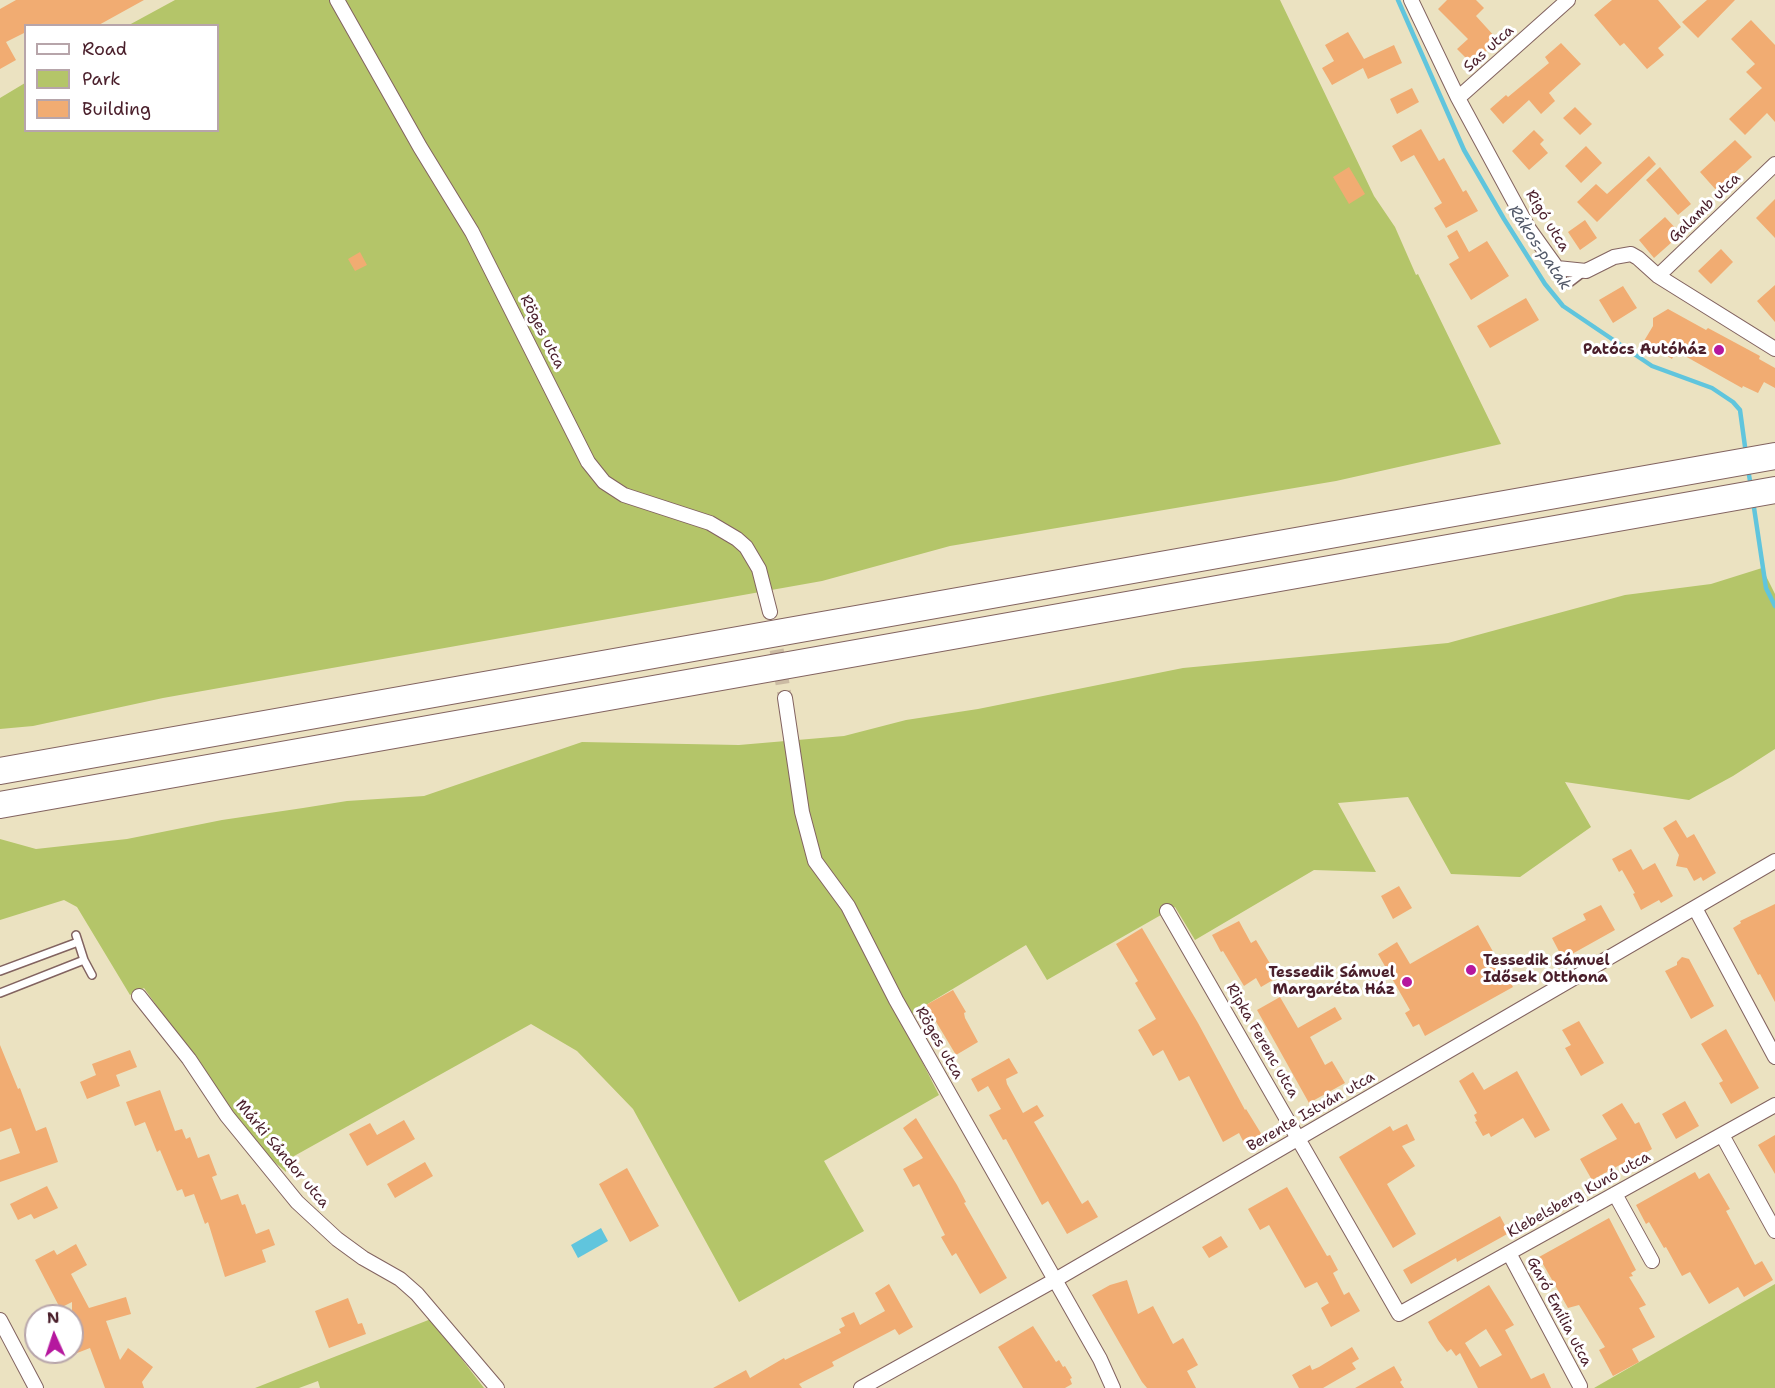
<!DOCTYPE html>
<html>
<head>
<meta charset="utf-8">
<style>
  body { margin:0 }
  #map { position:relative; width:1775px; height:1388px; overflow:hidden; background:#ebe2c1; font-family:"Shantell Sans",sans-serif }
  canvas { display:block }
  .legend { position:absolute; left:24px; top:24px; width:195px; height:108px; box-sizing:border-box; background:#fff; border:2px solid #b7a5aa; margin:0; padding:8px 10px; list-style:none; font-size:18px; color:#4a1f2b }
  .legend li { display:flex; align-items:center; gap:12px; height:30px }
  .legend b { width:30px; border:2px solid #b7a5aa }
  .north { position:absolute; left:24px; top:1304px; width:60px; height:60px; box-sizing:border-box; background:#fff; border:2px solid #b7a5aa; border-radius:50%; rotate:357deg; font-size:16px; font-weight:700; line-height:24px; text-align:center; color:#4a1f2b }
  .north::after { content:''; display:block; margin:auto; width:21px; height:27px; background:#b5179e; clip-path:polygon(50% 0,100% 100%,50% 72%,0 100%) }
</style>
</head>
<body>
<div id="map">
<canvas width="1775" height="1388"></canvas>
<ul class="legend">
<li><b style="height:8px;background:#fff"></b>Road</li>
<li><b style="height:16px;background:#b4c569"></b>Park</li>
<li><b style="height:16px;background:#f1ac72"></b>Building</li>
</ul>
<div class="north">N</div>
</div>
<script>
const c = document.querySelector('canvas').getContext('2d');
c.lineJoin = 'round';
function paint(path, color) {
  c.fillStyle = color;
  c.fill(path, 'evenodd');
}
function shape(rows) {
  const path = new Path2D();
  for (const r of rows) {
    path.moveTo(r[0], r[1]);
    for (let i = 2; i < r.length; i += 2) path.lineTo(r[i], r[i + 1]);
  }
  return path;
}
function stroke(path, color, width, dash) {
  c.strokeStyle = color;
  c.lineWidth = width;
  c.lineCap = dash ? 'butt' : 'round';
  c.setLineDash(dash || []);
  c.stroke(path);
}
function label(font, color, halo, rows, align = 'center') {
  c.font = font + ' "Shantell Sans",sans-serif';
  c.lineWidth = 6;
  c.setLineDash([]);
  c.textBaseline = 'middle';
  c.strokeStyle = halo;
  c.fillStyle = color;
  for (const [text, x, y, turn = 0] of rows) {
    c.save();
    c.translate(x, y);
    c.rotate((+turn || 0) * Math.PI / 180);
    c.textAlign = isNaN(turn) ? turn : align;
    if (halo) c.strokeText(text, 0, 0);
    c.fillText(text, 0, 0);
    c.restore();
  }
}
paint(shape([
  [175,0,1280,0,1374,196,1395,227,1416,275,1418,274,1501,444,1336,481,950,546,822,581,163,698,33,726,0,729,0,98,25,83,26,130,218,130,218,26,129,25],
  [1762,568,1775,594,1775,749,1733,776,1689,800,1565,782,1591,827,1520,877,1451,874,1408,797,1338,803,1376,872,1314,870,1195,940,1175,907,1047,980,1026,945,901,1020,939,1095,824,1161,864,1231,739,1302,633,1109,577,1051,531,1024,287,1160,286,1172,257,1147,144,988,130,995,77,907,64,900,0,920,0,839,36,849,127,839,222,820,303,808,347,801,424,796,582,742,739,745,844,736,906,720,978,709,1183,668,1448,643,1625,595,1711,584],
  [1775,1284,1775,1388,1594,1388],
  [431,1319,484,1388,320,1388,318,1381,299,1388,255,1388]
]), '#b4c569');
paint(shape([
  [601,1228,608,1241,578,1258,571,1245]
]), '#60c5dd');
stroke(shape([
  [1398,0,1464,150,1504,219,1545,284,1563,306,1652,366,1712,388,1733,402,1740,410,1746,454],
  [1748,469,1751,487],
  [1753,501,1766,588,1775,606]
]), '#60c5dd', 4.5);
paint(shape([
  [16,0,144,0,97,26,26,26,26,32,6,42,16,60,0,69,0,9],
  [1447,0,1476,0,1484,8,1476,16,1496,38,1491,43,1493,45,1482,55,1480,53,1470,62,1457,49,1468,39,1438,9],
  [1612,0,1658,0,1681,27,1658,48,1664,55,1647,69,1624,43,1620,46,1594,15],
  [1707,0,1735,0,1698,38,1682,22],
  [1751,20,1775,45,1775,122,1767,113,1745,135,1729,119,1762,88,1746,72,1755,64,1731,39],
  [1348,32,1364,59,1394,45,1402,63,1368,79,1363,68,1332,85,1322,68,1334,61,1325,45],
  [1561,43,1581,64,1549,93,1555,101,1541,114,1529,100,1503,124,1490,109,1506,95,1508,97,1549,63,1545,57],
  [1412,88,1419,102,1397,114,1390,99],
  [1575,107,1592,124,1580,135,1563,118],
  [1421,129,1439,161,1444,158,1463,192,1466,190,1478,211,1446,228,1434,208,1442,203,1414,155,1401,162,1392,146],
  [1534,130,1544,140,1540,144,1548,153,1529,170,1512,151],
  [1735,140,1752,157,1716,190,1700,172],
  [1586,146,1602,163,1581,183,1565,166],
  [1649,156,1656,164,1597,222,1577,202,1596,184,1607,194],
  [1349,167,1365,194,1349,204,1333,177],
  [1660,167,1691,204,1678,215,1646,180],
  [1775,199,1775,238,1756,218],
  [1665,217,1681,234,1654,258,1639,240],
  [1585,220,1597,238,1580,250,1568,232],
  [1457,230,1469,252,1487,241,1509,276,1471,300,1449,264,1459,258,1447,236],
  [1721,249,1733,262,1711,284,1698,271],
  [360,252,367,265,355,271,348,259],
  [1775,285,1775,322,1757,301],
  [1623,286,1637,308,1613,323,1599,300],
  [1526,298,1539,320,1490,348,1477,326],
  [1668,309,1706,330,1708,328,1760,356,1759,359,1775,368,1775,388,1764,382,1758,393,1743,386,1742,388,1676,351,1672,359,1644,341,1653,326,1653,318],
  [1676,820,1687,838,1694,834,1716,873,1703,881,1701,877,1694,881,1687,868,1676,866,1679,855,1663,828],
  [1631,849,1643,870,1655,863,1673,896,1661,903,1659,900,1641,910,1633,894,1635,893,1622,870,1619,872,1612,859],
  [1399,886,1412,908,1393,919,1381,896],
  [1775,904,1775,1002,1760,974,1758,975,1733,928,1741,923,1740,921],
  [1601,905,1615,930,1563,959,1552,938,1586,920,1583,914],
  [1239,921,1251,943,1256,940,1278,977,1261,987,1256,978,1244,986,1223,951,1221,952,1212,935],
  [1478,925,1513,987,1425,1036,1419,1024,1413,1027,1405,1013,1410,1010,1378,954,1397,942,1410,964],
  [1142,928,1198,1023,1245,1110,1246,1109,1262,1135,1245,1145,1239,1133,1223,1142,1189,1076,1179,1081,1163,1050,1153,1056,1138,1030,1156,1019,1135,983,1138,981,1116,944],
  [1682,957,1689,959,1714,1006,1691,1019,1665,971,1677,965,1677,962],
  [953,990,966,1012,964,1013,965,1018,978,1042,956,1055,926,1005],
  [1280,997,1298,1028,1335,1007,1342,1019,1310,1037,1325,1065,1332,1061,1345,1083,1309,1103,1257,1010],
  [1579,1021,1604,1063,1581,1076,1565,1048,1571,1045,1562,1030],
  [1726,1029,1759,1088,1731,1104,1719,1083,1723,1081,1701,1044],
  [0,1045,18,1089,20,1088,36,1131,46,1127,58,1162,0,1182,0,1160,20,1153,11,1128,0,1132],
  [130,1050,137,1067,116,1075,120,1086,87,1099,80,1082,96,1075,92,1064],
  [1009,1058,1018,1073,1006,1079,1007,1084,1023,1113,1037,1105,1044,1116,1034,1122,1082,1204,1088,1200,1098,1217,1067,1234,1048,1201,1042,1205,1006,1139,1003,1140,989,1115,1001,1109,988,1086,978,1092,971,1079],
  [1517,1071,1550,1130,1535,1138,1523,1118,1491,1137,1489,1133,1483,1136,1475,1122,1477,1121,1474,1115,1477,1113,1459,1081,1473,1072,1484,1090],
  [160,1090,175,1131,182,1129,186,1139,190,1137,198,1158,209,1154,217,1175,212,1177,221,1200,238,1194,242,1205,245,1204,256,1234,269,1229,275,1245,262,1250,266,1262,225,1277,208,1222,205,1224,194,1194,185,1197,182,1189,177,1191,160,1150,157,1152,145,1122,135,1126,126,1102],
  [1685,1101,1699,1126,1676,1139,1662,1114],
  [1622,1103,1635,1124,1639,1122,1652,1149,1642,1155,1644,1157,1632,1164,1629,1160,1592,1180,1580,1159,1617,1139,1602,1115],
  [916,1118,957,1185,966,1202,964,1203,1007,1278,980,1294,956,1253,952,1256,941,1237,945,1235,919,1184,913,1187,903,1169,923,1158,903,1128],
  [404,1120,415,1139,367,1166,349,1134,370,1123,377,1135],
  [1407,1124,1415,1140,1402,1146,1415,1166,1387,1184,1416,1234,1393,1248,1339,1157,1390,1126,1393,1131],
  [1775,1135,1775,1174,1758,1145],
  [425,1162,433,1176,395,1198,387,1184],
  [627,1168,659,1226,630,1242,599,1184],
  [1695,1172,1699,1179,1709,1173,1730,1209,1726,1211,1755,1265,1762,1261,1773,1280,1744,1297,1738,1287,1709,1304,1690,1272,1682,1276,1666,1247,1664,1248,1649,1222,1646,1224,1636,1205],
  [47,1186,58,1208,34,1219,31,1214,18,1220,10,1204],
  [1287,1187,1327,1256,1330,1255,1338,1270,1333,1273,1344,1295,1349,1292,1360,1311,1331,1327,1321,1308,1329,1303,1317,1282,1305,1288,1269,1225,1260,1230,1248,1209],
  [1500,1216,1509,1233,1457,1262,1456,1258,1411,1284,1403,1270],
  [1609,1218,1636,1270,1631,1273,1633,1276,1629,1277,1646,1305,1639,1308,1655,1337,1632,1349,1639,1362,1613,1376,1599,1350,1605,1347,1579,1305,1568,1308,1539,1257],
  [1221,1236,1228,1247,1209,1258,1202,1247],
  [76,1244,87,1265,71,1274,89,1308,126,1297,131,1314,106,1321,120,1360,128,1348,153,1367,142,1382,144,1388,105,1388,90,1348,72,1355,72,1302,60,1308,35,1260,54,1250,57,1255],
  [1127,1280,1138,1314,1153,1306,1173,1344,1183,1338,1198,1365,1187,1371,1196,1388,1147,1388,1142,1382,1092,1295,1110,1285],
  [889,1284,913,1327,899,1335,895,1329,832,1362,834,1366,799,1384,802,1388,713,1388,746,1370,750,1378,784,1358,785,1360,841,1333,839,1329,845,1326,841,1318,854,1312,860,1325,885,1311,875,1293],
  [1489,1285,1514,1325,1505,1330,1531,1379,1544,1373,1551,1388,1478,1388,1460,1353,1456,1356,1451,1349,1447,1352,1438,1340,1428,1322],
  [1486,1329,1502,1355,1480,1367,1465,1343],
  [348,1298,358,1324,362,1323,366,1334,329,1348,315,1311],
  [1033,1326,1056,1362,1059,1360,1063,1367,1065,1366,1072,1378,1070,1379,1072,1384,1065,1388,1023,1388,998,1347],
  [1352,1347,1359,1359,1352,1363,1356,1369,1323,1388,1299,1388,1292,1375,1310,1365,1312,1370,1319,1367],
  [1394,1366,1402,1380,1400,1382,1404,1388,1355,1388]
]), '#f1ac72');
stroke(shape([
  [773,629,785,698]
]), '#cbbba3', 14, [14, 7]);
const lane = shape([
  [1557,268,1565,284,1568,284,1585,271],
  [76,935,84,960],
  [0,971,78,942],
  [0,993,84,960,92,975]
]);
const street = shape([
  [337,0,420,147,472,232,588,462,604,482,624,495,710,523,737,539,746,547,759,569,770,612],
  [1411,0,1458,98,1529,229,1557,268,1586,271,1614,257,1631,254,1638,258,1658,276,1775,349],
  [1458,98,1568,0],
  [1658,276,1775,164],
  [785,698,802,812,815,861,848,906,896,1000,1100,1359,1113,1388],
  [1695,908,1775,1057],
  [1167,911,1399,1314,1775,1105],
  [139,996,189,1059,227,1116,297,1202,337,1239,363,1258,400,1279,417,1294,497,1388],
  [1722,1135,1775,1231],
  [1615,1194,1652,1261],
  [1509,1253,1580,1386],
  [0,1320,36,1388],
  [861,1388,1055,1280,1775,861]
]);
const highway = shape([
  [0,771,1775,456],
  [0,805,1775,490]
]);
stroke(lane, '#826360', 10);
stroke(street, '#826360', 16);
stroke(highway, '#826360', 28);
stroke(lane, '#fff', 7);
stroke(street, '#fff', 14);
stroke(highway, '#fff', 26);
for (const [x, y, r, color] of [
  [1719,350,6,"#b5179e"],
  [1471,970,6,"#b5179e"],
  [1407,982,6,"#b5179e"]
]) {
  const dot = new Path2D();
  dot.arc(x, y, r, 0, 2 * Math.PI);
  c.fillStyle = color;
  c.fill(dot);
  stroke(dot, '#fff', 2);
}
label('15px', '#4a1f2b', '#fff', [
  ["Sas utca",1489,49,-42],
  ["Galamb utca",1705,208,-44],
  ["Rigó utca",1547,221,58],
  ["Röges utca",542,332,63],
  ["Ripka Ferenc utca",1262,1041,60],
  ["Röges utca",939,1043,60],
  ["Berente István utca",1311,1112,-30],
  ["Márki Sándor utca",282,1154,50],
  ["Klebelsberg Kunó utca",1579,1195,-29],
  ["Garó Emília utca",1559,1312,62]
]);
label('bold 15px', '#4a1f2b', '#fff', [
  ["Patócs Autóház",1707,350],
  ["Tessedik Sámuel",1483,961,"left"],
  ["Idősek Otthona",1483,978,"left"],
  ["Tessedik Sámuel",1395,973],
  ["Margaréta Ház",1395,990]
], 'right');
label('italic 16px', '#525969', '#fff', [
  ["Rákos-patak",1539,248,56]
]);
</script>
</body>
</html>
